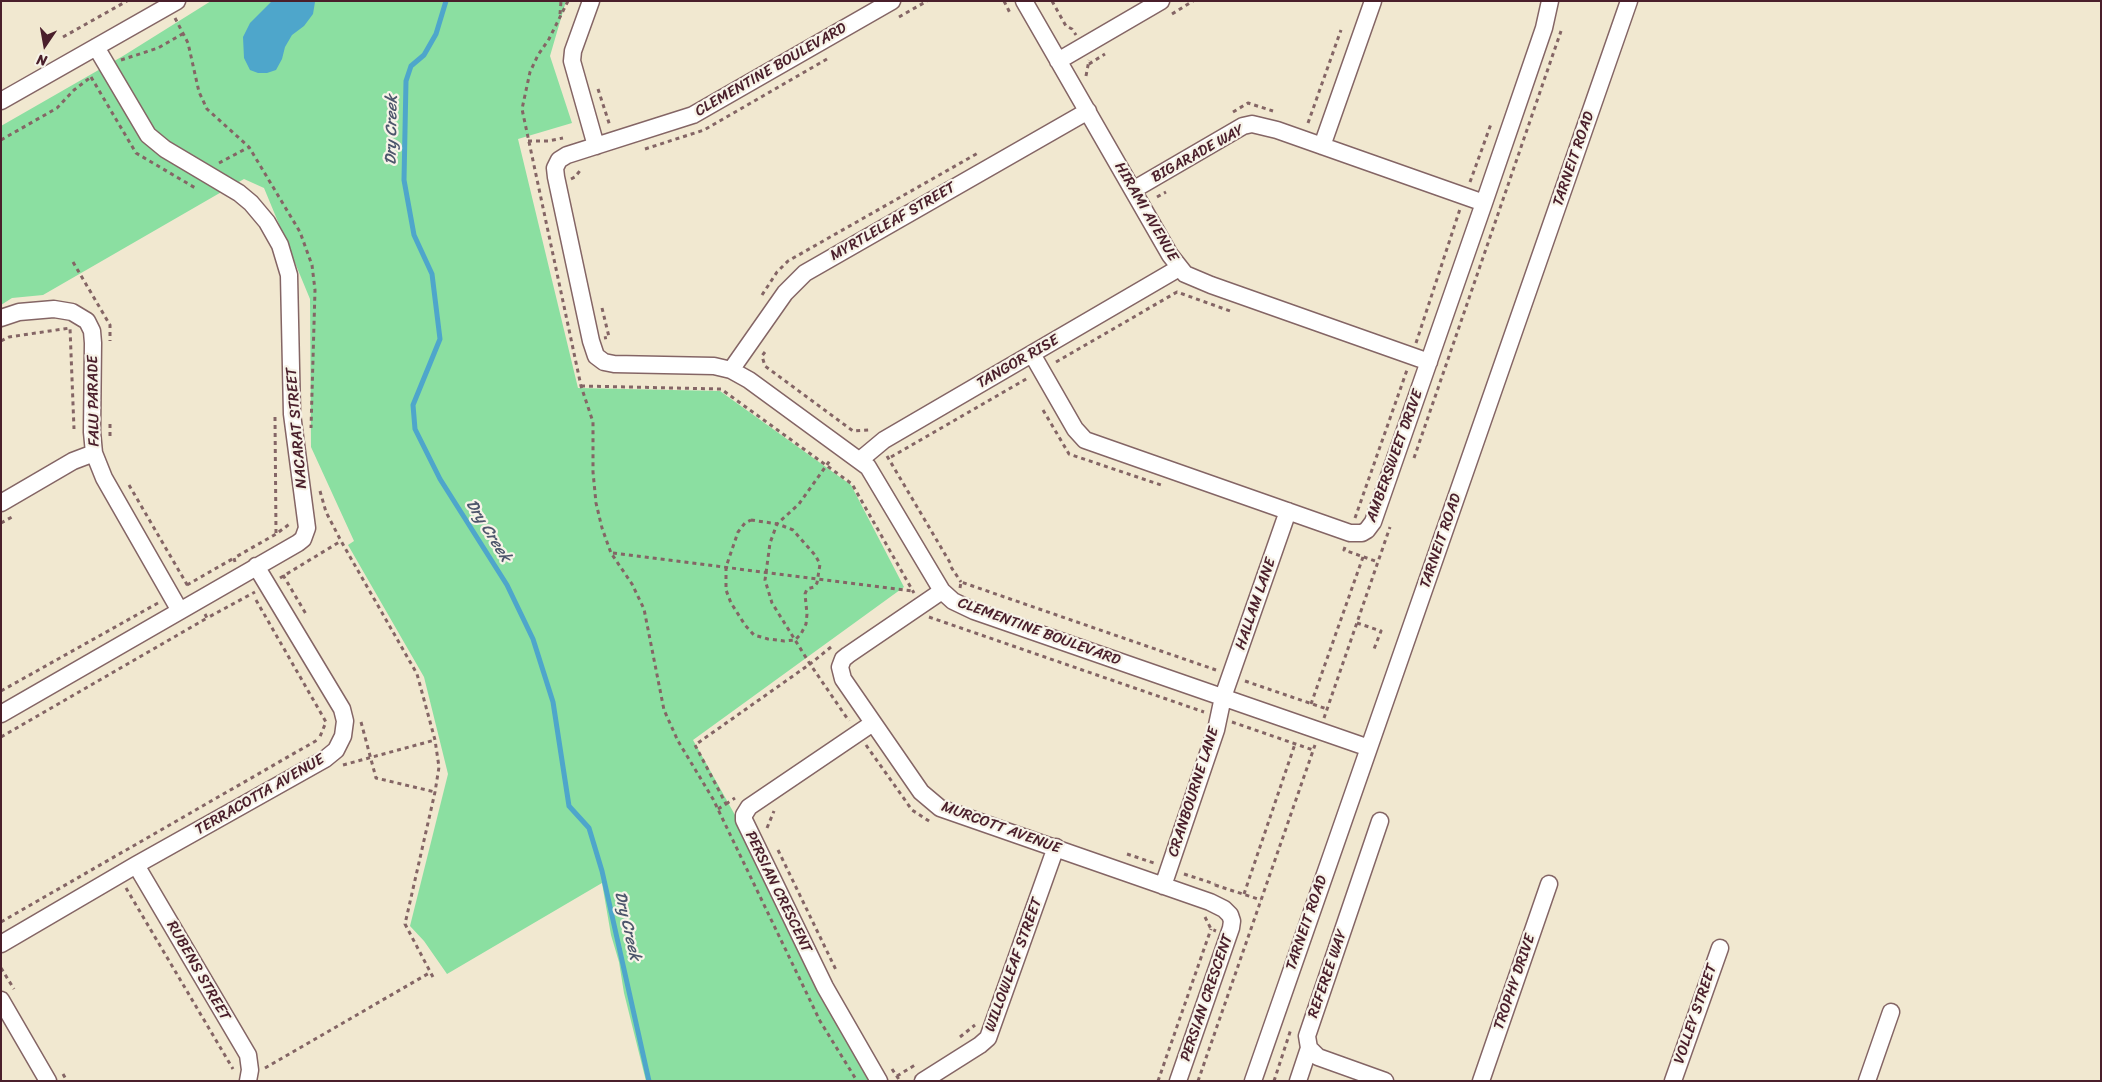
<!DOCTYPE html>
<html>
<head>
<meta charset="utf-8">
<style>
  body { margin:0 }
  #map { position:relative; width:2102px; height:1082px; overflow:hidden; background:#f1e8d0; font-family:Sriracha,sans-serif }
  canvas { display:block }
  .frame { position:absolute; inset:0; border:2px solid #4a1f2b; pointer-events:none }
  .north { position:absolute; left:20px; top:20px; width:50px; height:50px; -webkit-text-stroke:4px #f7f3e8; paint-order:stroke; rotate:192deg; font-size:14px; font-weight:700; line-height:20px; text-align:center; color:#4a1f2b }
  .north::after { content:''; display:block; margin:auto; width:18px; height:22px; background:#4a1f2b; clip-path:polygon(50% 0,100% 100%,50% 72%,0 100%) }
</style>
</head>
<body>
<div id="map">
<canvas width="2102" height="1082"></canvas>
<div class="frame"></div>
<div class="north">N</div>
</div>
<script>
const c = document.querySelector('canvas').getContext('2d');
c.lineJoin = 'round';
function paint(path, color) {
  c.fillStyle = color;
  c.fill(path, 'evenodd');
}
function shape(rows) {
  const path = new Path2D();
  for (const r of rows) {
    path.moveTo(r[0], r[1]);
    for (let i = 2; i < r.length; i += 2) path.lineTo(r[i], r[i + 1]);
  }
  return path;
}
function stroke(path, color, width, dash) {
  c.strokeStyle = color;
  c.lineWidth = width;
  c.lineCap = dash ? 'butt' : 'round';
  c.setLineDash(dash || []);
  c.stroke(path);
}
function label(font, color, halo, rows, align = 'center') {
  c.font = font + ' Sriracha,sans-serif';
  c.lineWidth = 4.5;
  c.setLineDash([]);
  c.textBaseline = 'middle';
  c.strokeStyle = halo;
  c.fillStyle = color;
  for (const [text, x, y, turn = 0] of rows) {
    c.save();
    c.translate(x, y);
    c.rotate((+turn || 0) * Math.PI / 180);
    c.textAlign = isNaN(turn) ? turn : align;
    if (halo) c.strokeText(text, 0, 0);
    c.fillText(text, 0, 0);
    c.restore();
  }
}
paint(shape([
  [211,1,566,1,550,56,572,123,518,139,578,388,720,391,851,485,904,587,693,740,884,1081,646,1081,624,993,619,962,611,935,602,883,447,974,424,941,410,926,448,774,424,677,348,545,354,541,311,447,310,299,264,188,244,179,43,295,12,298,1,305,1,126,123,56]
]), '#8bdfa1');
paint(shape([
  [272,1,315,2,313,14,304,26,292,35,285,47,282,59,276,70,267,73,258,73,250,70,244,58,243,37,250,23]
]), '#4ea6cb');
stroke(shape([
  [446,1,436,34,424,55,411,66,406,81,404,180,414,235,432,274,440,339,413,405,415,429,440,479,507,585,533,639,553,702,569,806,589,828,602,871,649,1081]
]), '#4ea6cb', 5);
const minor = shape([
  [591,1,573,51,572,61,596,146],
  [892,1,693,115,567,155,559,160,555,168,556,177,591,341,596,356,604,362,614,364,714,366,731,370,749,380,868,467,942,591,953,601,974,611,1369,748],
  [1024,1,1170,255,1185,274,1211,285,1429,362],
  [1058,61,1161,1],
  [1,101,177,1],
  [1322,146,1373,1],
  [1133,190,1243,126,1252,124,1277,130,1484,203],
  [1,318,19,312,54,309,72,312,87,321,92,331,93,343,92,432,94,453,104,478,180,611],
  [1032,354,1075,429,1085,440,1350,533,1362,533,1367,530,1373,522,1484,203,1544,28,1550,1],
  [731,370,785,293,805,273,1088,111],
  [860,460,884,440,1179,268],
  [1,503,73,461,94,453],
  [942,591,848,655,843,659,840,667,843,679,921,792,940,808,1210,902,1224,909,1230,915,1232,921,1231,928,1178,1081],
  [1,714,298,543,303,539,307,528,292,414,289,275,280,245,267,222,251,203,239,193,165,149,148,135,96,47],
  [873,723,749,807,744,815,744,820,825,987,879,1081],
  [1380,821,1307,1036,1309,1048,1318,1057,1385,1081],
  [136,865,248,1055,250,1070,248,1081],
  [1163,886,1216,730,1223,697,1288,511],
  [1,944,136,865,325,759,336,750,343,736,345,721,342,709,256,566],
  [1,1000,48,1081],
  [923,1081,980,1045,988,1038,1056,847],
  [1253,1081,1629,1],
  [1298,1081,1309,1048],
  [1481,1081,1549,884],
  [1673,1081,1720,948],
  [1867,1081,1891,1012]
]);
stroke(minor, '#846565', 19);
stroke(shape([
  [568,1,549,39,538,55,530,72,522,109,581,386,593,422,593,472,596,503,602,528,611,553,632,584,644,609,664,710,678,741,713,799,820,1021,857,1081],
  [1004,1,1010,13],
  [1052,1,1066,26,1072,29,1076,35],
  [560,14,561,1],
  [1172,14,1193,1],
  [899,17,927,1],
  [175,18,188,43,199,92,207,109,249,147,300,232,312,265,315,290,311,428],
  [63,37,127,1],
  [121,60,158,48,184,33],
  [1089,64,1105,54],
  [1086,76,1089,60],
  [91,77,136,153,197,189],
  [598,89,610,126],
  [1233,112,1248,103,1273,111],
  [1308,123,1341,30],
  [1,140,57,108,74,90,91,77],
  [528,141,548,141,563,138],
  [645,149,704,130,827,59],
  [219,163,249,147],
  [571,179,575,177,582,168],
  [1470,182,1491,124],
  [1157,197,1166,192],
  [73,262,110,325,110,341],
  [762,295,777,272,788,261,978,153],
  [602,308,609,337,604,338],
  [1,341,9,337,70,328,74,429],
  [1416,343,1460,209],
  [765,352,762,356,765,366,853,431,870,430],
  [1056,362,1177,292,1233,312],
  [581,386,721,389,852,484,914,593],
  [1043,410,1069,454,1164,486],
  [275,417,276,534],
  [110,436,110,420],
  [887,456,952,566],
  [891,457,1028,378],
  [1414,458,1561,31],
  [129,485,189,588],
  [320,491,326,512,341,541,417,674,435,740,439,767,435,792,405,924,434,979],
  [1355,518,1407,370],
  [751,520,778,524,793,530,815,555,820,564,817,583,814,587,807,589,805,594,807,614,806,624,801,634,795,640,784,641,768,639,754,635,745,625,731,603,726,590,726,567,738,532,745,523,751,520],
  [1,523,12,517],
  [1345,547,1344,550,1378,562],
  [613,553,912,591],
  [235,562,234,558,276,534,291,523],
  [951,567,961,582],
  [283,575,306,614],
  [280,578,341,541],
  [187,585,234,558],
  [960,588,961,582,1216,670],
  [256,600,326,722,319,739],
  [205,614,207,618,255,592],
  [929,617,1204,712],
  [1357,623,1381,631,1374,649],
  [831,647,810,664,849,721],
  [1245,681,1327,709],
  [1,691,158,603],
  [1311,704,1363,557],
  [1324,718,1390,527],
  [361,722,376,778,435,792],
  [1232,722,1313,750],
  [1,737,207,618],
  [866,745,912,810,932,823],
  [343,765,435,740],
  [726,804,735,798],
  [718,809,726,804,695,745,810,664,772,603,765,580,766,573,770,543,777,524,799,504,831,459],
  [767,828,774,811],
  [778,850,837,972],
  [1127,854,1154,863],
  [1184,874,1215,884],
  [1215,885,1261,900],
  [126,888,233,1069],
  [1244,894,1295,744],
  [1205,917,1211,929,1216,931],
  [1,922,319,739],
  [1,968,14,989],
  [960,1037,975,1025],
  [265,1068,431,972],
  [892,1069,900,1081],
  [63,1074,67,1081],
  [897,1076,915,1065],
  [1158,1081,1211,929],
  [1198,1081,1315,745],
  [1274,1081,1291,1029]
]), '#846565', 3, [4, 4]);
stroke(minor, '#fff', 16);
label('15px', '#4a1f2b', '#f7f3e8', [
  ["CLEMENTINE BOULEVARD",771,70,-30],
  ["BIGARADE WAY",1198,154,-29],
  ["TARNEIT ROAD",1574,159,-71],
  ["HIRAMI AVENUE",1146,212,60],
  ["MYRTLELEAF STREET",893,222,-30],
  ["TANGOR RISE",1018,362,-30],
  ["FALU PARADE",94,401,-91],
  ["NACARAT STREET",297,428,-95],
  ["AMBERSWEET DRIVE",1395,456,-70],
  ["TARNEIT ROAD",1441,541,-71],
  ["HALLAM LANE",1256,604,-71],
  ["CLEMENTINE BOULEVARD",1039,632,20],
  ["CRANBOURNE LANE",1194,792,-72],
  ["TERRACOTTA AVENUE",260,795,-30],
  ["MURCOTT AVENUE",1001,828,20],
  ["PERSIAN CRESCENT",778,892,64],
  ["TARNEIT ROAD",1307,923,-71],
  ["WILLOWLEAF STREET",1014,965,-70],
  ["RUBENS STREET",198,971,60],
  ["REFEREE WAY",1328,974,-71],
  ["TROPHY DRIVE",1515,982,-71],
  ["PERSIAN CRESCENT",1207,998,-71],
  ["VOLLEY STREET",1696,1014,-71]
]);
label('italic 16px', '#4c556b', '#f7f3e8', [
  ["Dry Creek",392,130,-89],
  ["Dry Creek",488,531,58],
  ["Dry Creek",627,926,77]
]);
</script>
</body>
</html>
